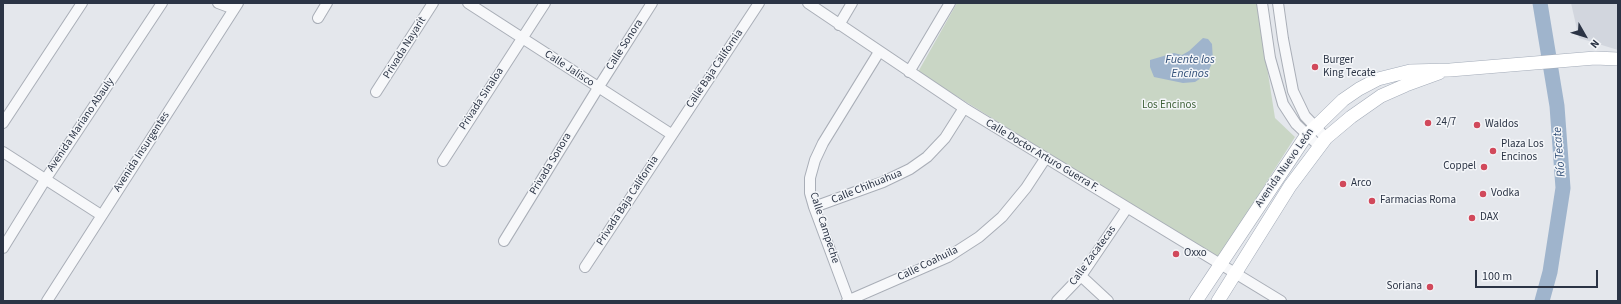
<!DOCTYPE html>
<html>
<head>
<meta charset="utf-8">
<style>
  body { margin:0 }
  #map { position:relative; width:1621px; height:304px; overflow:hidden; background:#e4e7ec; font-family:"Source Sans 3",sans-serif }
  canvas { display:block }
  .frame { position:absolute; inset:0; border:4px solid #2b3445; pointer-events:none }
  .north { position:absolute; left:1565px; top:16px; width:40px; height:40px; -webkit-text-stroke:3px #f4f6f9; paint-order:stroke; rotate:129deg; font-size:11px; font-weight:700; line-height:16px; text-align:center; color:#2b3445 }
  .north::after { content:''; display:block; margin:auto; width:14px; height:18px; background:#2b3445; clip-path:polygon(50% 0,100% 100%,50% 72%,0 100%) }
  .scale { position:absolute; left:1475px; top:270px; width:123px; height:18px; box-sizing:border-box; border:2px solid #2b3445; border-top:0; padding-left:5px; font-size:12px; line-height:14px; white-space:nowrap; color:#2b3445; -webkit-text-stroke:3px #f4f6f9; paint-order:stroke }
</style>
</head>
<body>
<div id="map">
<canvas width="1621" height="304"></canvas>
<div class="frame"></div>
<div class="north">N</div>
<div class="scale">100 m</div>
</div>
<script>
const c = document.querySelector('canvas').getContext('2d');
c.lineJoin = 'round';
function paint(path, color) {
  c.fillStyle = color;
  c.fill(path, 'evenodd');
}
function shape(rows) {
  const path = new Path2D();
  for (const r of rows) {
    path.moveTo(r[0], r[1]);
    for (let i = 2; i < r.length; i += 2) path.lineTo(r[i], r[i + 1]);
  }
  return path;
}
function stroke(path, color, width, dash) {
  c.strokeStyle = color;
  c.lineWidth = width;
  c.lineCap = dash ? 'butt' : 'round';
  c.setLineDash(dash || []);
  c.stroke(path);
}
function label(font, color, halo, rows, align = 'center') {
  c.font = font + ' "Source Sans 3",sans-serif';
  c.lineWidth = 3;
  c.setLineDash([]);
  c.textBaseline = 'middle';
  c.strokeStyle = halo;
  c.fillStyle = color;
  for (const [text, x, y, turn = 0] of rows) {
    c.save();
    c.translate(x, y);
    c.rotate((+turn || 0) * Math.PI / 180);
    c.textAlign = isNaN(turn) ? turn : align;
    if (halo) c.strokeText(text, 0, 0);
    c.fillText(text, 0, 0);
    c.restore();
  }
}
paint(shape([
  [1571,3,1618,3,1618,50,1579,38]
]), '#d2d6de');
paint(shape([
  [957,3,1257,3,1275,118,1295,137,1218,259,918,72]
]), '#c9d6c5');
paint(shape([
  [1203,38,1208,39,1212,44,1213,61,1207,74,1195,82,1183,83,1154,77,1150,67,1150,60,1174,53,1182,55,1189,51]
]), '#9fb4cc');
stroke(shape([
  [1540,3,1557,106,1563,188,1550,272,1542,301]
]), '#9fb4cc', 15);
const minor = shape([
  [218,3,234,9],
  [468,3,671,134],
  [808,3,964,108,1281,301],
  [1262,3,1270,58,1283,104,1296,124,1319,146],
  [1278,3,1283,39,1293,91,1305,116,1326,138],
  [318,18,327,3],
  [839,25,852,3],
  [909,72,950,3],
  [376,92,433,3],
  [3,123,82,3],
  [3,152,101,215],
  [443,161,545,3],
  [814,207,883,182,910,169,927,157,945,138,964,108],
  [504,241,598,88,652,3],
  [3,248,45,180,162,3],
  [585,267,759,3],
  [1081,276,1108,301],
  [47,301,238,3],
  [847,301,948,257,979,237,1002,217,1026,188,1045,159],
  [849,301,814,207,810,193,810,178,815,160,823,143,879,52],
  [1057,301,1081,276,1127,208]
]);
const major = shape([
  [1196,301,1306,136,1343,100,1359,89,1378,79,1410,71,1450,70,1595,58,1618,59],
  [1218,301,1290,186,1326,138,1351,117,1381,96,1406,85,1439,73]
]);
stroke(minor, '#a9aeb7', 12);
stroke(major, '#a3abb8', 14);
stroke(minor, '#f7f8fa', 10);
stroke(major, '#fff', 13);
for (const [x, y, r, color] of [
  [1315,67,4,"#d1495b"],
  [1428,123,4,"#d1495b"],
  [1477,125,4,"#d1495b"],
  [1493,151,4,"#d1495b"],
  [1484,167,4,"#d1495b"],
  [1343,184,4,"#d1495b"],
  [1483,194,4,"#d1495b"],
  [1372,201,4,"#d1495b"],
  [1472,218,4,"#d1495b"],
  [1176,254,4,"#d1495b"],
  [1430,287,4,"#d1495b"]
]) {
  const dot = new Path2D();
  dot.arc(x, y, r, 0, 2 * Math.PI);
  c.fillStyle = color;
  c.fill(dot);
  stroke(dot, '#f4f6f9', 1.5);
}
label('11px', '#2b3445', '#f4f6f9', [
  ["Calle Sonora",625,45,-57],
  ["Privada Nayarit",405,48,-58],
  ["Calle Jalisco",569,69,33],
  ["Calle Baja California",715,69,-56],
  ["Privada Sinaloa",482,99,-57],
  ["Avenida Mariano Abauly",81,125,-56],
  ["Avenida Insurgentes",142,152,-57],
  ["Calle Doctor Arturo Guerra F.",1042,156,31],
  ["Privada Sonora",551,164,-59],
  ["Avenida Nuevo León",1285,168,-55],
  ["Calle Chihuahua",867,187,-22],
  ["Privada Baja California",628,201,-57],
  ["Calle Campeche",824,228,72],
  ["Calle Zacatecas",1093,256,-54],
  ["Calle Coahuila",928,264,-26]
]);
label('11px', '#2b3445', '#f4f6f9', [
  ["Burger",1323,61],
  ["King Tecate",1323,74],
  ["24/7",1436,123],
  ["Waldos",1485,125],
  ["Plaza Los",1501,145],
  ["Encinos",1501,158],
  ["Coppel",1476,167,"right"],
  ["Arco",1351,184],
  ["Vodka",1491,194],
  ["Farmacias Roma",1380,201],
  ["DAX",1480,218],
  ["Oxxo",1184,254],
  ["Soriana",1422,287,"right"]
], 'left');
label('11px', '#3f6138', '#f4f6f9', [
  ["Los Encinos",1169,106]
]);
label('italic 12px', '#34527a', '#f4f6f9', [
  ["Fuente los",1190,60],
  ["Encinos",1190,74],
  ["Río Tecate",1560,152,-95]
]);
</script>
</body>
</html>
